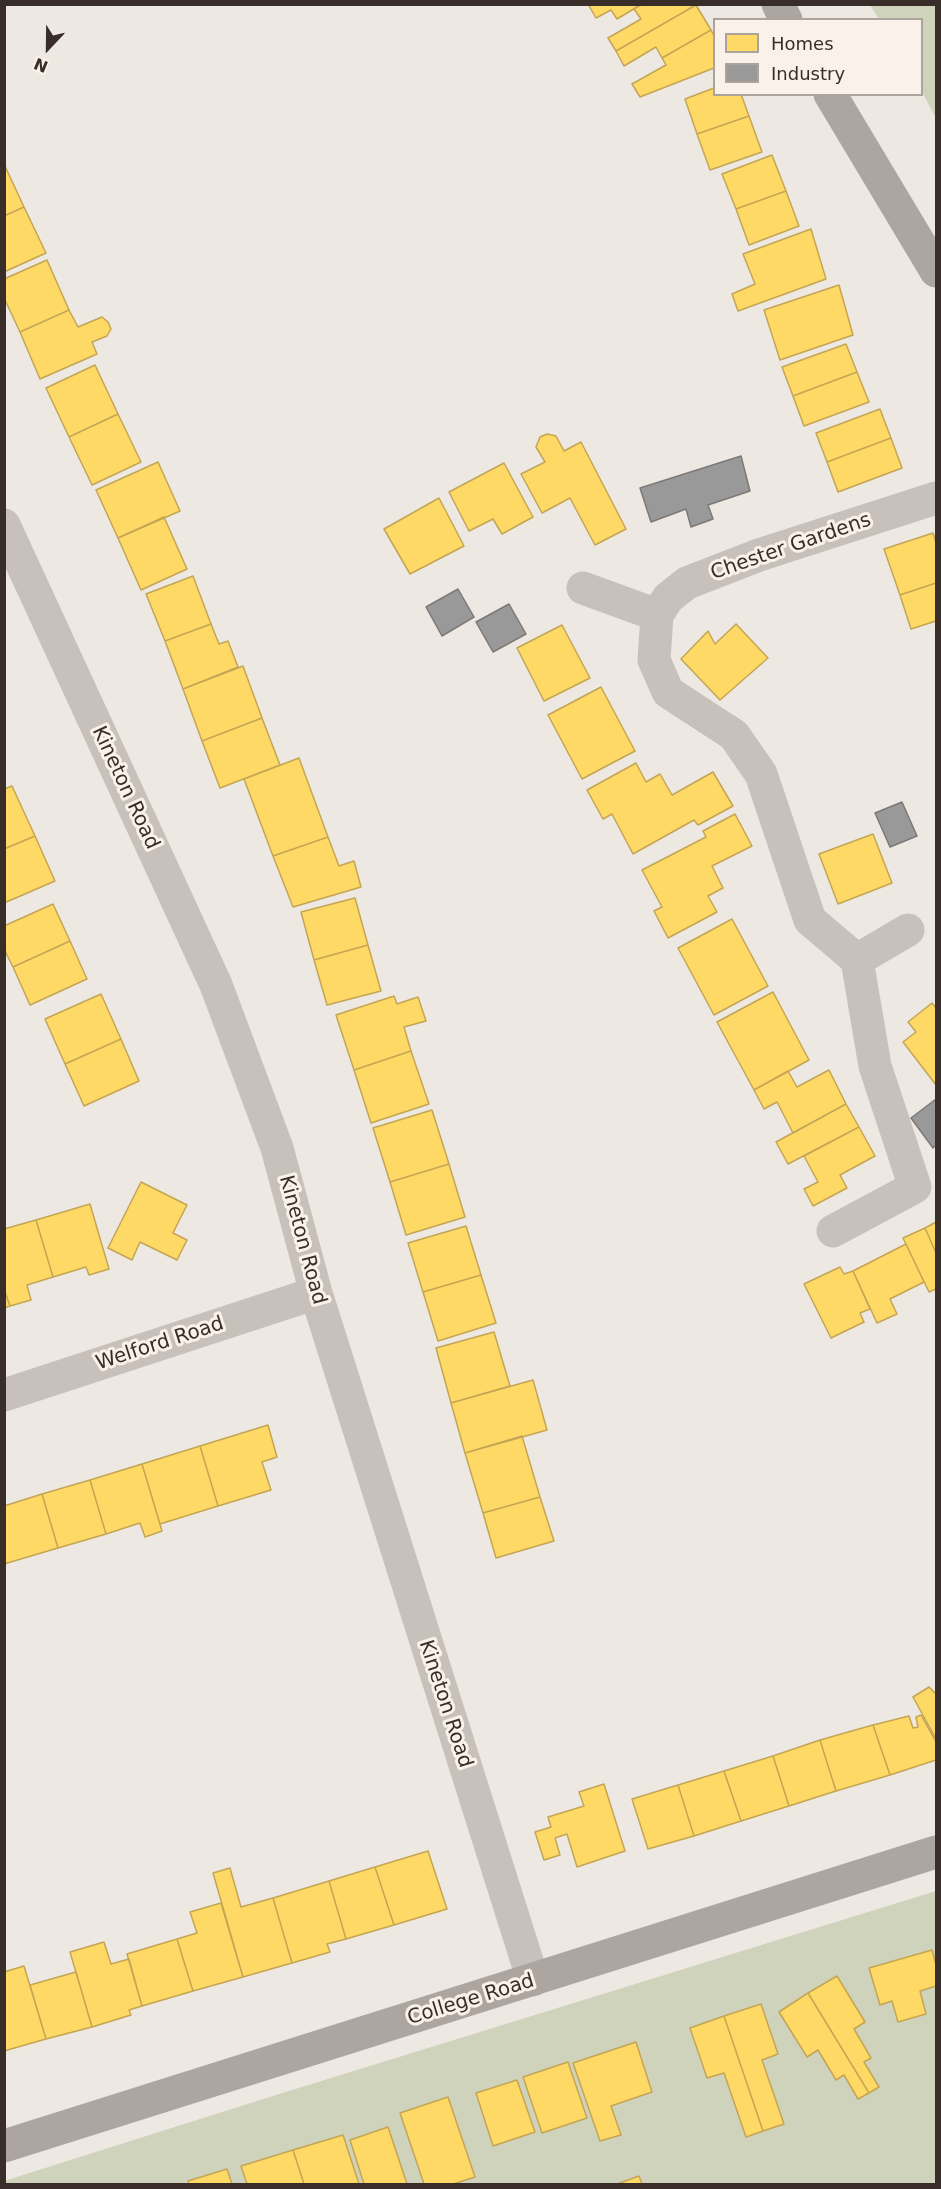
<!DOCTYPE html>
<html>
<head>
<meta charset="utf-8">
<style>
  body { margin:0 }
  #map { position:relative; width:941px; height:2189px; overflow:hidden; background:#eee8e2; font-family:"DejaVu Sans",sans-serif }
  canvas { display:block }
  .frame { position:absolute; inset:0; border:6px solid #382d29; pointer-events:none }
  .legend { position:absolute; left:713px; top:18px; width:210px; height:78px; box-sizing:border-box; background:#faf2ea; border:2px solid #aca39d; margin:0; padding:8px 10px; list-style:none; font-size:18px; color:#382d29 }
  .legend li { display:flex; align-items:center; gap:12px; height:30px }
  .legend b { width:30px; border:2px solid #aca39d }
  .north { position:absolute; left:18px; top:18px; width:60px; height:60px; -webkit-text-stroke:4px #faf2ea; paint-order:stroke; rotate:202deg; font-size:16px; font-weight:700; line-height:24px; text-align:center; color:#382d29 }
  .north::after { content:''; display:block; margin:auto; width:21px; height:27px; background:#382d29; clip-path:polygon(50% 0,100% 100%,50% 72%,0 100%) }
</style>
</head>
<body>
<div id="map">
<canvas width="941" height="2189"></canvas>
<div class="frame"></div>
<ul class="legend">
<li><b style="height:16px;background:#ffd966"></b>Homes</li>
<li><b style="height:16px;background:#999"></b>Industry</li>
</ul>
<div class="north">N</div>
</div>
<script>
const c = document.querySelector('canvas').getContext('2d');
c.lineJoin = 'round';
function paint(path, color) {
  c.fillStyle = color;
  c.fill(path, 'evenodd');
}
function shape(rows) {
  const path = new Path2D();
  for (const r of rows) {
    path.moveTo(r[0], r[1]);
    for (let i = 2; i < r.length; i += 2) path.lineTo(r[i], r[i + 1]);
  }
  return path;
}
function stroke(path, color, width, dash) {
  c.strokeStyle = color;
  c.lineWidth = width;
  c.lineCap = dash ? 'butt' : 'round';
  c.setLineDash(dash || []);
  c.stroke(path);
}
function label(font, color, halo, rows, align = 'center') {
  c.font = font + ' "DejaVu Sans",sans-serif';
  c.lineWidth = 6;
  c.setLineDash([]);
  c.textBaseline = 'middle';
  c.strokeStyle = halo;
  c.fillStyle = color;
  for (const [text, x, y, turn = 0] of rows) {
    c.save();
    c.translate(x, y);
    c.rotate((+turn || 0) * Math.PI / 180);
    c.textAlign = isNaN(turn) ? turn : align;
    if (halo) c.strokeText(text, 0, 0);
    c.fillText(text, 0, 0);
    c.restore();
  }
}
paint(shape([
  [870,5,936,5,936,118,922,92,922,20,879,19],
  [936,1891,936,2184,5,2184,4,2181,276,2095]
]), '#d0d3bc');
const homes = shape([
  [588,4,642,4,617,19,611,10,596,18,588,4],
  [642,4,696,4,696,5,616,51,608,38,641,19,634,9,642,4],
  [696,5,711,30,662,58,656,47,624,66,616,51,696,5],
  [711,30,714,36,714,68,640,97,632,84,666,65,662,58,711,30],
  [714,88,714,94,741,94,749,116,697,134,685,99,714,88],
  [749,116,762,152,710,170,697,134,749,116],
  [772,155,786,191,736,209,722,174,772,155],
  [4,164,24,207,4,216,4,164],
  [786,191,799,226,749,245,736,209,786,191],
  [24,207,46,253,4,272,4,216,24,207],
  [811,229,826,279,738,311,732,294,755,284,743,254,811,229],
  [47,260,69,310,20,332,4,298,4,279,47,260],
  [839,285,853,335,780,360,764,310,839,285],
  [69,310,78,327,102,317,108,322,111,329,107,336,92,342,97,354,40,379,20,332,69,310],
  [846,344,857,372,793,396,782,367,846,344],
  [95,365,118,414,69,437,46,388,95,365],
  [857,372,869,402,804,426,793,396,857,372],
  [880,409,891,438,827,462,816,433,880,409],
  [118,414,141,462,92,485,69,437,118,414],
  [547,434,556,436,564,451,581,442,626,529,595,545,570,498,542,513,521,474,545,462,536,447,540,437,547,434],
  [891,438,902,468,838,492,827,462,891,438],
  [158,462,180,511,118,538,96,490,158,462],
  [504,463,533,517,502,534,493,519,469,531,449,492,504,463],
  [439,498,464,546,410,574,384,529,439,498],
  [164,517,187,569,141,590,118,538,164,517],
  [933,533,936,543,936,583,900,595,884,549,933,533],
  [193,576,211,624,165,641,146,594,193,576],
  [936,583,936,621,911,629,900,595,936,583],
  [211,624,219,644,228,641,238,667,183,689,165,641,211,624],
  [736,624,768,658,720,700,681,659,708,631,715,644,736,624],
  [562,625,590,678,544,701,517,648,562,625],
  [243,666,262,718,202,741,183,689,243,666],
  [601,687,635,751,582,779,548,715,601,687],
  [262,718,280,765,220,788,202,741,262,718],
  [299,758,328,837,273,856,244,779,299,758],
  [636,763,646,782,660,774,672,795,713,772,733,806,698,825,694,820,633,854,612,814,603,819,587,790,636,763],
  [12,786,35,836,4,849,4,789,12,786],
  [735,814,752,846,712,866,723,888,708,896,717,912,668,938,654,911,662,907,642,870,706,837,703,831,735,814],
  [873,834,892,883,838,904,819,854,873,834],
  [35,836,55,881,4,903,4,849,35,836],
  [328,837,339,866,354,861,361,887,293,907,273,856,328,837],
  [355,898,368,945,314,960,301,912,355,898],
  [53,904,70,941,13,967,4,949,4,926,53,904],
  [732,919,768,986,714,1015,678,948,732,919],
  [70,941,87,979,30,1005,13,967,70,941],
  [368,945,381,991,327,1005,314,960,368,945],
  [773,992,809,1060,754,1090,717,1022,773,992],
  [101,994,121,1039,65,1064,45,1019,101,994],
  [394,996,397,1004,418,997,426,1021,404,1027,411,1051,354,1070,336,1015,394,996],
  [932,1003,936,1008,936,1085,903,1042,916,1032,908,1022,932,1003],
  [121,1039,139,1081,84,1106,65,1064,121,1039],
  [411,1051,429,1104,371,1123,354,1070,411,1051],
  [829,1070,846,1104,793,1133,777,1102,764,1109,754,1090,788,1071,797,1087,829,1070],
  [846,1104,859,1127,788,1164,776,1142,846,1104],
  [432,1110,449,1164,390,1182,373,1128,432,1110],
  [859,1127,875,1156,840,1175,847,1188,813,1206,804,1189,818,1182,804,1156,859,1127],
  [449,1164,465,1217,406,1235,390,1182,449,1164],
  [141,1182,187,1205,173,1233,187,1240,177,1260,140,1242,132,1260,108,1248,141,1182],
  [90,1204,109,1269,89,1275,86,1267,53,1277,36,1220,90,1204],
  [36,1220,53,1277,27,1285,31,1300,10,1306,4,1289,4,1229,36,1220],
  [936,1222,936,1253,925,1228,936,1222],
  [466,1226,481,1275,423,1292,408,1243,466,1226],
  [925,1228,936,1253,936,1289,929,1292,903,1238,925,1228],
  [906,1244,924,1282,890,1299,897,1314,877,1323,853,1271,906,1244],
  [840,1267,844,1274,853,1271,870,1309,860,1313,864,1322,831,1338,804,1284,840,1267],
  [481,1275,496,1323,438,1341,423,1292,481,1275],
  [4,1289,10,1306,4,1308,4,1289],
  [494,1332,510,1386,451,1403,436,1348,494,1332],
  [533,1380,547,1430,465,1453,451,1403,533,1380],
  [268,1425,277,1457,262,1462,271,1490,218,1506,200,1446,268,1425],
  [522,1436,540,1497,483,1513,465,1453,522,1436],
  [200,1446,218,1506,160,1524,142,1464,200,1446],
  [142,1464,162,1531,145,1537,140,1523,106,1534,90,1480,142,1464],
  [90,1480,106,1534,58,1548,42,1494,90,1480],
  [42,1494,58,1548,4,1564,4,1506,42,1494],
  [540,1497,554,1541,496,1558,483,1513,540,1497],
  [929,1687,936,1694,936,1739,913,1697,929,1687],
  [921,1715,936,1742,936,1760,890,1775,873,1725,909,1716,913,1728,918,1727,916,1717,921,1715],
  [873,1725,890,1775,836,1791,820,1740,873,1725],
  [820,1740,836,1791,789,1806,773,1756,820,1740],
  [773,1756,789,1806,741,1821,724,1771,773,1756],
  [724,1771,741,1821,694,1836,678,1785,724,1771],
  [604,1784,625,1851,577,1867,567,1834,555,1838,560,1855,544,1860,535,1832,551,1827,548,1817,584,1806,579,1792,604,1784],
  [678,1785,694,1836,648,1849,632,1799,678,1785],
  [428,1851,447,1909,394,1925,375,1867,428,1851],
  [375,1867,394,1925,346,1939,329,1881,375,1867],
  [230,1868,241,1907,273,1898,292,1963,243,1977,213,1873,230,1868],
  [329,1881,346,1939,327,1944,330,1952,292,1963,273,1898,329,1881],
  [221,1903,243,1977,193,1991,177,1939,197,1933,190,1912,221,1903],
  [177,1939,193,1991,142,2006,127,1954,177,1939],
  [104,1942,111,1964,129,1959,142,2006,129,2010,131,2015,92,2027,70,1952,104,1942],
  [932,1950,936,1965,936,1986,920,1991,926,2014,898,2022,892,2001,880,2005,869,1968,932,1950],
  [24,1966,46,2039,4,2051,4,1972,24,1966],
  [76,1972,92,2027,46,2039,30,1985,76,1972],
  [837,1976,865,2022,854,2029,871,2058,864,2062,879,2087,869,2093,808,1993,837,1976],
  [808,1993,869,2093,858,2099,844,2075,836,2080,818,2050,807,2057,779,2012,808,1993],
  [761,2004,778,2054,762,2060,784,2124,763,2131,724,2016,761,2004],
  [724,2016,763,2131,746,2137,724,2073,707,2078,690,2028,724,2016],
  [636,2042,652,2092,611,2106,621,2135,600,2141,573,2063,636,2042],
  [568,2062,587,2118,542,2133,523,2077,568,2062],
  [517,2080,535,2132,493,2146,476,2093,517,2080],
  [448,2097,475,2177,453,2184,424,2184,400,2113,448,2097],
  [388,2127,407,2184,364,2184,350,2140,388,2127],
  [343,2135,359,2184,304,2184,293,2150,343,2135],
  [293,2150,304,2184,247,2184,241,2166,293,2150],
  [227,2169,232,2184,189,2184,188,2181,227,2169],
  [639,2176,642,2184,617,2184,639,2176]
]);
paint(homes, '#ffd966');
stroke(homes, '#c3a554', 1.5);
const industry = shape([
  [741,456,750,491,708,505,713,519,691,527,686,509,651,522,640,488,741,456],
  [458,589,474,617,442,636,426,607,458,589],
  [509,604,526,634,493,652,476,622,509,604],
  [902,802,917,836,890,847,875,813,902,802],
  [936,1099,936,1145,933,1148,911,1118,936,1099]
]);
paint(industry, '#999');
stroke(industry, '#7c7977', 1.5);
stroke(shape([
  [4,525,216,985,277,1148,316,1293,533,1980],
  [583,588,657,615],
  [857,960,908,930],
  [833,1231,915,1187,875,1066,857,960,810,920,761,774,734,735,668,692,654,660,657,615,668,598,687,583,759,555,936,498],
  [4,1395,316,1293]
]), '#c7c0bb', 33);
stroke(shape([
  [4,2146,936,1852]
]), '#aca5a0', 33);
stroke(shape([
  [778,4,786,20],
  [830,94,936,271]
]), '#aca6a0', 33);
label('20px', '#382d29', '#faf2ea', [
  ["Chester Gardens",791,547,-19],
  ["Kineton Road",125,788,65],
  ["Kineton Road",302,1240,75],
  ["Welford Road",160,1344,-18],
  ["Kineton Road",445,1704,72],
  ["College Road",471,2000,-17]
]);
</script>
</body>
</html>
